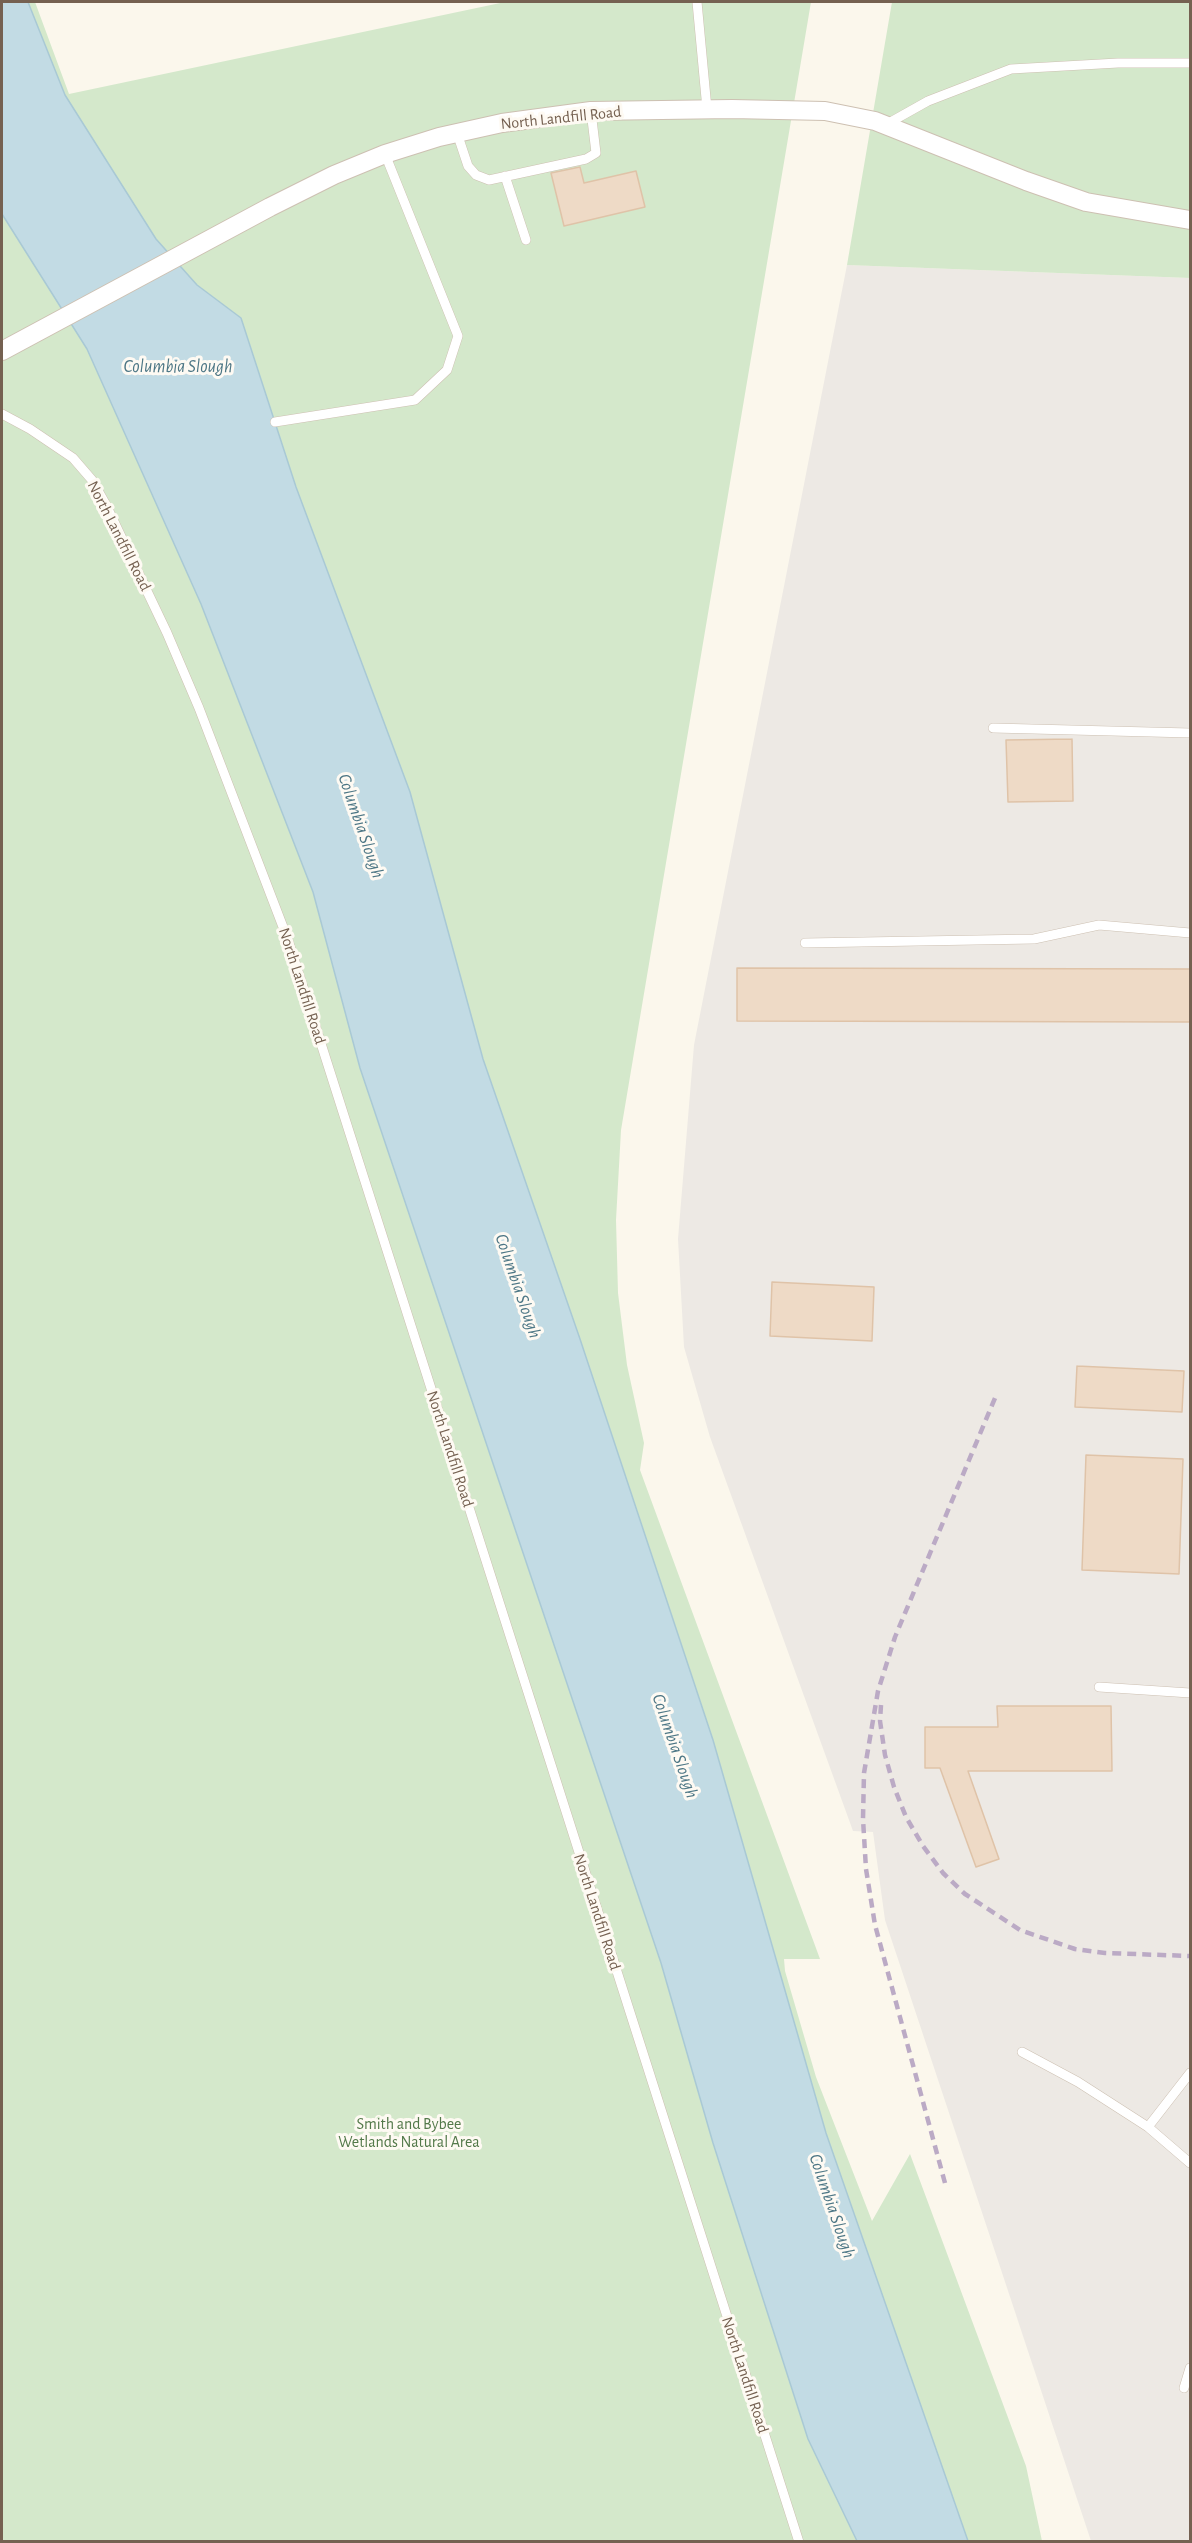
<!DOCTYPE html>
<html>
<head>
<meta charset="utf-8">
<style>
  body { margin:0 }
  #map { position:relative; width:1192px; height:2543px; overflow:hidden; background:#fbf7ec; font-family:"Alegreya Sans",sans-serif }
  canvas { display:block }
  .frame { position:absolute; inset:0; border:3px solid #756151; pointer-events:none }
</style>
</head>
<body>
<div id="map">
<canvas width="1192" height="2543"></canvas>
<div class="frame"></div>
</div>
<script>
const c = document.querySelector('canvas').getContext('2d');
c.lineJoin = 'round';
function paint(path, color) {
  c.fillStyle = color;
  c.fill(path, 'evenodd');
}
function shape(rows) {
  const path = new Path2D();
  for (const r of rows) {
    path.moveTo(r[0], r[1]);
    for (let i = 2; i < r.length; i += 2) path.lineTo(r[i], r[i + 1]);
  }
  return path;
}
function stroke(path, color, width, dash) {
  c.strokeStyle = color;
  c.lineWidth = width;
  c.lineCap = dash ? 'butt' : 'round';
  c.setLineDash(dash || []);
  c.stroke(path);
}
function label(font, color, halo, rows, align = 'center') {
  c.font = font + ' "Alegreya Sans",sans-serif';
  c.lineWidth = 6;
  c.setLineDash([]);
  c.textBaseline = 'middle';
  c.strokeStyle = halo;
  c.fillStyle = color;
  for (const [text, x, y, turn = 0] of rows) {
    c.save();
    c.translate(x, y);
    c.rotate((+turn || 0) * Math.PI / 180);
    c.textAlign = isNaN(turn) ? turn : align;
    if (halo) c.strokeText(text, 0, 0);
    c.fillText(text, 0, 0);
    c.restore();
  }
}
paint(shape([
  [847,265,1190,278,1190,2541,1091,2541,885,1920,873,1832,853,1831,710,1437,684,1347,678,1239,694,1045]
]), '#ede9e4');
paint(shape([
  [2,2,35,2,69,94,505,2,811,2,621,1130,616,1220,618,1293,627,1365,644,1443,640,1470,820,1959,784,1959,785,1971,816,2077,872,2221,910,2154,1026,2466,1042,2541,2,2541],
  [892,2,1190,2,1190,278,847,265]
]), '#d4e8cb');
const water = shape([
  [2,2,28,2,65,95,156,239,197,285,241,318,296,487,410,792,483,1059,580,1339,713,1740,826,2133,968,2541,857,2541,808,2439,713,2143,661,1963,360,1068,313,892,201,604,87,349,2,214,2,2]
]);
paint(water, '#c2dbe4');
stroke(water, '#a9c9d5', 1.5);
const building = shape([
  [580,167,584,183,636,171,645,207,564,226,551,173,580,167],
  [1072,739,1073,801,1008,802,1006,740,1072,739],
  [737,968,1191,969,1191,1022,737,1021,737,968],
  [772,1282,874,1287,872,1341,770,1336,772,1282],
  [1077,1366,1184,1371,1182,1412,1075,1407,1077,1366],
  [1086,1455,1183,1459,1179,1574,1082,1570,1086,1455],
  [997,1706,1111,1706,1112,1771,968,1771,999,1859,976,1867,940,1768,925,1768,925,1727,998,1727,997,1706]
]);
paint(building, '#eedac6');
stroke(building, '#dfc3a8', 1.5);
const service = shape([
  [697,2,707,109],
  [887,124,928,101,1011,69,1118,63,1190,63],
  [457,133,468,166,476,175,489,180,586,159,596,153,591,111],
  [505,176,526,240],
  [2,414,30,429,73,458,92,480,106,505,167,633,199,708,288,940,799,2542],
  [275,422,415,400,447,370,458,336,385,154],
  [993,728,1190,733],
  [805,943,1034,939,1099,925,1190,933],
  [1099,1687,1190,1693],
  [1022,2052,1078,2082,1148,2127,1190,2163],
  [1148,2127,1190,2073],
  [1184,2388,1190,2368]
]);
const minor = shape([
  [2,351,270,207,334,175,385,154,439,137,502,123,591,111,732,109,825,111,875,121,1026,181,1086,202,1190,220]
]);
stroke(service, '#cdc0b2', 10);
stroke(minor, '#cdc0b2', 20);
stroke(service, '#fff', 9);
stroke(minor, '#fff', 18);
stroke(shape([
  [881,1705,880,1721,885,1755,894,1787,906,1817,923,1846,943,1873,965,1894,1020,1930,1075,1949,1105,1953,1190,1956],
  [945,2183,875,1925,866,1869,863,1819,864,1773,878,1691,895,1637,995,1398]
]), '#bbaac5', 4.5, [9, 6]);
label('16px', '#756151', '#fefaf3', [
  ["North Landfill Road",561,118,-6],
  ["North Landfill Road",119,536,63],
  ["North Landfill Road",302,986,72],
  ["North Landfill Road",450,1449,72],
  ["North Landfill Road",597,1912,72],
  ["North Landfill Road",745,2375,72]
]);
label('16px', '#53794a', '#fefaf3', [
  ["Smith and Bybee",409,2124],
  ["Wetlands Natural Area",409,2142]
]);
label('italic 18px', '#4c7685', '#fefaf3', [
  ["Columbia Slough",178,367],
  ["Columbia Slough",361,826,71],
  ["Columbia Slough",518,1286,71],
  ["Columbia Slough",675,1746,71],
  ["Columbia Slough",832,2206,71]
]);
</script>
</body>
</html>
